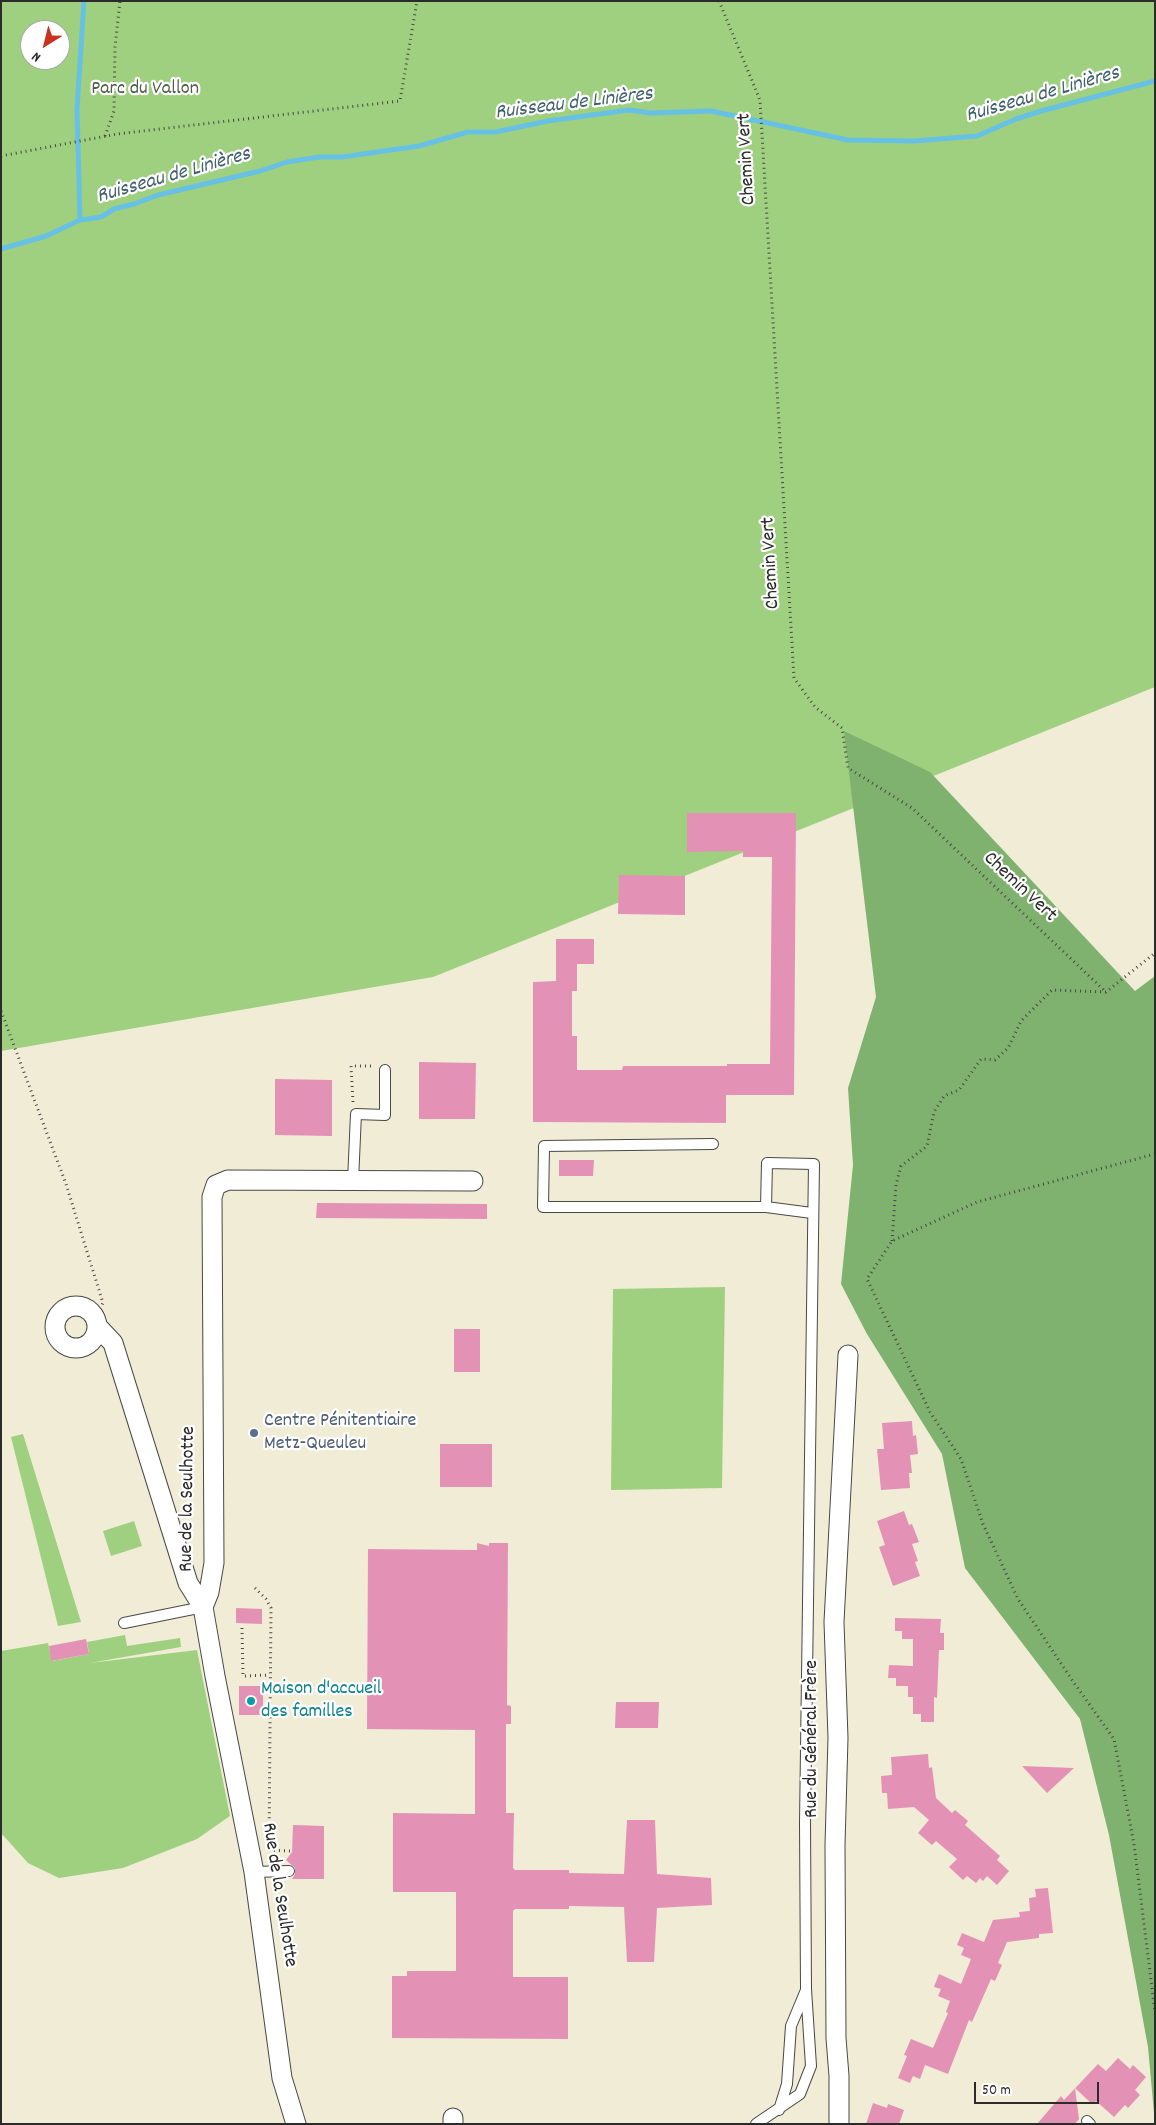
<!DOCTYPE html>
<html>
<head>
<meta charset="utf-8">
<style>
  body { margin:0 }
  #map { position:relative; width:1156px; height:2125px; overflow:hidden; background:#f0ecd6; font-family:Dekko,sans-serif }
  canvas { display:block }
  .frame { position:absolute; inset:0; border:2px solid #2b2b2b; pointer-events:none }
  .north { position:absolute; left:20px; top:20px; width:50px; height:50px; box-sizing:border-box; background:#fff; border:1px solid #aaa; border-radius:50%; rotate:216deg; font-size:14px; font-weight:700; line-height:20px; text-align:center; color:#2b2b2b }
  .north::after { content:''; display:block; margin:auto; width:18px; height:22px; background:#c8321e; clip-path:polygon(50% 0,100% 100%,50% 72%,0 100%) }
  .scale { position:absolute; left:974px; top:2082px; width:125px; height:22px; box-sizing:border-box; border:2px solid #2b2b2b; border-top:0; padding-left:6px; font-size:15px; line-height:18px; white-space:nowrap; color:#2b2b2b; -webkit-text-stroke:4px #fff; paint-order:stroke }
</style>
</head>
<body>
<div id="map">
<canvas width="1156" height="2125"></canvas>
<div class="frame"></div>
<div class="north">N</div>
<div class="scale">50 m</div>
</div>
<script>
const c = document.querySelector('canvas').getContext('2d');
c.lineJoin = 'round';
function paint(path, color) {
  c.fillStyle = color;
  c.fill(path, 'evenodd');
}
function shape(rows) {
  const path = new Path2D();
  for (const r of rows) {
    if (r.length === 3) {
      path.moveTo(r[0] + r[2], r[1]);
      path.arc(r[0], r[1], r[2], 0, 2 * Math.PI);
      continue;
    }
    path.moveTo(r[0], r[1]);
    for (let i = 2; i < r.length; i += 2) path.lineTo(r[i], r[i + 1]);
  }
  return path;
}
function stroke(path, color, width, dash) {
  c.strokeStyle = color;
  c.lineWidth = width;
  c.lineCap = dash ? 'butt' : 'round';
  c.setLineDash(dash || []);
  c.stroke(path);
}
function label(font, color, halo, rows, align = 'center') {
  c.font = font + ' Dekko,sans-serif';
  c.lineWidth = 4.5;
  c.setLineDash([]);
  c.textBaseline = 'middle';
  c.strokeStyle = halo;
  c.fillStyle = color;
  for (const [text, x, y, turn = 0] of rows) {
    c.save();
    c.translate(x, y);
    c.rotate((+turn || 0) * Math.PI / 180);
    c.textAlign = isNaN(turn) ? turn : align;
    if (halo) c.strokeText(text, 0, 0);
    c.fillText(text, 0, 0);
    c.restore();
  }
}
paint(shape([
  [1,1,1155,1,1155,687,433,977,1,1051],
  [30,30,60,30,60,60,30,60],
  [725,1287,722,1488,611,1490,613,1289],
  [23,1434,81,1622,58,1626,11,1437],
  [134,1521,142,1546,111,1556,103,1531],
  [125,1635,127,1646,180,1638,181,1647,90,1663,197,1650,230,1816,197,1839,123,1868,59,1878,28,1863,1,1833,1,1651,48,1643,52,1661,89,1654,87,1642]
]), '#9fd07f');
paint(shape([
  [844,731,930,772,1135,991,1155,976,1155,2124,1148,2047,1109,1835,1080,1719,965,1568,942,1454,867,1334,841,1284,853,1165,848,1088,876,997]
]), '#7fb26e');
stroke(shape([
  [80,220,77,109,84,1],
  [1,249,46,236,80,220,101,217,114,209,134,204,158,195,260,171,287,162,319,157,342,157,419,146,468,132,495,132,548,121,629,110,651,113,711,111,848,140,915,141,977,136,1016,119,1041,111,1155,81]
]), '#66c1e4', 5);
paint(shape([
  [687,813,796,813,794,1095,726,1095,726,1123,533,1122,533,982,556,981,556,939,594,939,594,964,577,964,577,991,572,991,572,1036,577,1036,577,1070,622,1070,623,1066,727,1066,727,1064,770,1064,772,857,743,857,743,851,687,852],
  [619,875,685,876,685,915,618,914],
  [419,1062,476,1063,475,1119,419,1119],
  [275,1079,332,1080,332,1136,275,1135],
  [559,1160,594,1160,593,1176,559,1176],
  [317,1203,487,1204,487,1219,316,1218],
  [454,1329,480,1329,480,1372,454,1372],
  [912,1421,913,1436,916,1435,918,1454,910,1455,912,1473,909,1473,910,1488,881,1490,877,1449,884,1449,882,1423],
  [440,1444,492,1444,492,1487,440,1487],
  [904,1511,909,1525,912,1524,919,1542,912,1544,918,1561,915,1562,920,1576,893,1586,879,1547,885,1545,877,1521],
  [477,1543,489,1546,489,1543,508,1543,507,1705,511,1706,511,1724,506,1724,506,1813,514,1813,513,1868,515,1870,569,1870,569,1873,624,1874,627,1820,655,1820,657,1874,711,1878,712,1905,657,1908,654,1962,627,1962,624,1907,569,1906,569,1909,515,1909,513,1911,513,1977,568,1977,568,2039,392,2038,392,1976,407,1976,407,1971,456,1971,456,1892,393,1892,393,1813,475,1814,475,1730,367,1729,368,1549,477,1550],
  [236,1608,262,1609,262,1624,236,1623],
  [895,1618,941,1619,940,1633,944,1633,944,1650,939,1650,937,1698,934,1697,934,1722,921,1722,921,1714,913,1714,913,1697,908,1697,908,1686,896,1686,896,1678,888,1678,889,1665,913,1666,913,1639,902,1639,902,1631,895,1631],
  [86,1639,89,1654,51,1661,49,1646],
  [239,1686,263,1686,263,1715,239,1715],
  [616,1702,659,1702,658,1728,615,1728],
  [928,1754,929,1768,932,1767,936,1798,952,1813,955,1810,968,1821,965,1825,1000,1856,997,1860,1009,1871,997,1885,987,1876,983,1881,980,1878,976,1883,967,1876,963,1880,949,1867,957,1859,936,1841,932,1845,918,1833,929,1820,914,1807,888,1809,887,1793,882,1793,881,1776,892,1775,891,1757],
  [1022,1766,1074,1768,1047,1793],
  [293,1825,324,1826,324,1879,292,1879,295,1874,295,1868,286,1860,292,1852],
  [1048,1888,1053,1933,1039,1934,1039,1938,1007,1942,998,1963,1002,1965,995,1981,991,1979,972,2022,969,2020,948,2074,925,2065,920,2079,913,2076,910,2083,898,2078,907,2056,904,2055,911,2039,933,2048,948,2013,946,2012,950,2001,938,1996,941,1989,934,1987,939,1974,961,1984,971,1959,961,1955,964,1948,957,1945,962,1933,984,1942,993,1920,1020,1917,1019,1912,1030,1911,1029,1898,1036,1897,1035,1889],
  [1118,2058,1130,2069,1133,2065,1146,2077,1135,2090,1140,2095,1128,2108,1125,2105,1114,2117,1096,2101,1092,2104,1075,2088,1079,2119,1075,2124,1037,2124,1061,2096,1064,2100,1098,2064,1106,2071],
  [873,2103,887,2108,888,2104,904,2110,899,2124,866,2124]
]), '#e392b6');
const lane = shape([
  [713,1144,544,1146,543,1207,766,1207],
  [353,1181,356,1114,385,1115,385,1070],
  [124,1623,203,1607],
  [254,1872,289,1871],
  [779,2110,787,2084,791,2026,806,1990],
  [1087,2121,1090,2124],
  [756,2124,800,2094,811,2066,806,1989,805,1823,814,1164,767,1163,766,1207,812,1213]
]);
const street = shape([
  [76,1327,21],
  [97,1326,113,1343,188,1583,203,1607],
  [296,2124,282,2078,254,1872,215,1676,203,1607,209,1592,214,1563,212,1197,216,1185,228,1180,473,1181],
  [453,2124,453,2118],
  [839,2124,839,2076,836,2038,835,1845,838,1738,834,1622,848,1355]
]);
stroke(lane, '#494845', 12);
stroke(street, '#494845', 21);
stroke(shape([
  [719,1,760,100,794,678,815,707,842,728,848,768,912,808,1106,992],
  [105,136,114,111,115,47,120,1],
  [1,156,117,134,400,101,417,1],
  [1,1011,66,1184,103,1303,100,1309],
  [353,1102,351,1066,374,1066],
  [1155,1154,977,1202,892,1241,867,1279,930,1412,961,1459,983,1524,1018,1599,1072,1680,1114,1739,1134,1844,1155,2012],
  [892,1241,896,1185,901,1166,927,1146,934,1112,944,1096,959,1090,981,1059,995,1060,1008,1048,1021,1021,1052,990,1106,992,1155,953],
  [255,1588,266,1599,271,1608,269,1849],
  [242,1628,243,1676,270,1675],
  [269,1850,290,1851]
]), '#494845', 3, [1, 4]);
stroke(lane, '#fff', 10);
stroke(street, '#fff', 19);
for (const [x, y, r, color] of [
  [254,1433,5,"#5c6f8a"],
  [251,1701,5,"#0f9aa8"]
]) {
  const dot = new Path2D();
  dot.arc(x, y, r, 0, 2 * Math.PI);
  c.fillStyle = color;
  c.fill(dot);
  stroke(dot, '#fff', 2);
}
label('20px', '#4e5d44', '#fff', [
  ["Parc du Vallon",145,90]
]);
label('20px', '#2b2b2b', '#fff', [
  ["Chemin Vert",748,159,-93],
  ["Chemin Vert",772,563,-93],
  ["Chemin Vert",1019,888,43],
  ["Rue de la Seulhotte",189,1499,-89],
  ["Rue du Général Frère",813,1739,-90],
  ["Rue de la Seulhotte",278,1895,81]
]);
label('20px', '#4e5e75', '#fff', [
  ["Centre Pénitentiaire",264,1422],
  ["Metz-Queuleu",264,1445]
], 'left');
label('20px', '#0d838f', '#fff', [
  ["Maison d'accueil",261,1690],
  ["des familles",261,1713]
], 'left');
label('italic 21px', '#40606c', '#fff', [
  ["Ruisseau de Linières",1043,96,-16],
  ["Ruisseau de Linières",574,105,-7],
  ["Ruisseau de Linières",174,177,-16]
]);
</script>
</body>
</html>
